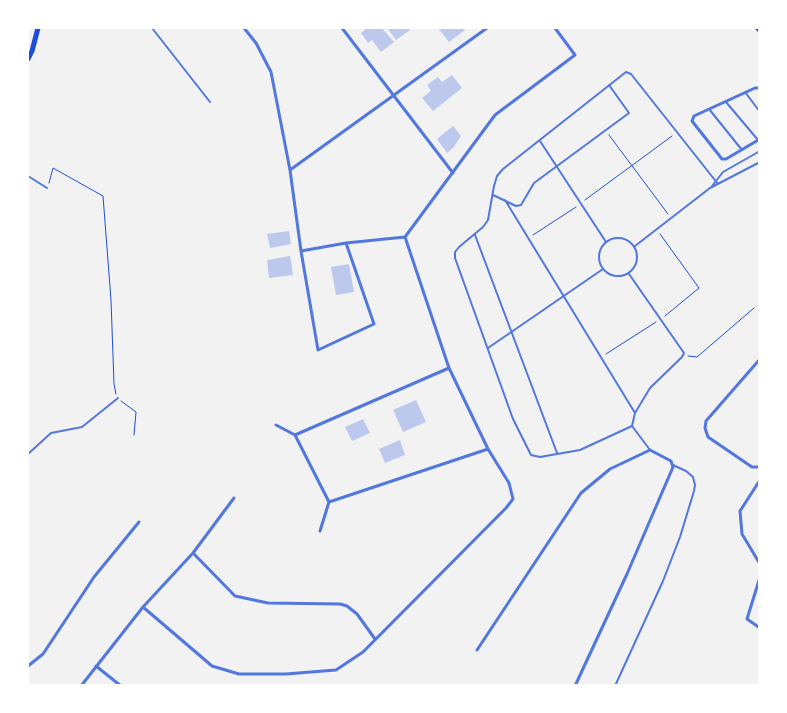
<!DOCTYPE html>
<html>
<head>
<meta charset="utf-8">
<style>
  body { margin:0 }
  #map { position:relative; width:787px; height:713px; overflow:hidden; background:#f2f2f2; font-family:"Roboto Condensed",sans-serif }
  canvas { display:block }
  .frame { position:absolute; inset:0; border:29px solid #fff; pointer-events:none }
</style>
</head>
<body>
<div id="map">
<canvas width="787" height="713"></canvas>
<div class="frame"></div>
</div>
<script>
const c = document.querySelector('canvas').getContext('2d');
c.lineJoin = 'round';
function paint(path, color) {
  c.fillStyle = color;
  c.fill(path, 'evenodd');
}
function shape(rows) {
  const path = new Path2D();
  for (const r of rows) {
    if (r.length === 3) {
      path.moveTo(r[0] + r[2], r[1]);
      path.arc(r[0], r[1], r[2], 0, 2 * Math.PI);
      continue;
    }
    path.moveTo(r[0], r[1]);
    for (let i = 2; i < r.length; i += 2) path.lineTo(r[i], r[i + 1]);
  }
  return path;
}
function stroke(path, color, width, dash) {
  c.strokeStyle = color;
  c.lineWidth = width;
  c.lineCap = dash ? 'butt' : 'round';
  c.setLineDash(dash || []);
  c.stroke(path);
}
paint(shape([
  [363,28,382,28,394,42,381,52,372,40,368,43,361,33,365,30],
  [390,28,408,28,410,30,396,40,388,29],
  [438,28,463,28,465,30,449,42],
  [452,75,462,88,433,111,422,98,431,91,427,85,438,77,442,82],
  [453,126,461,136,453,148,447,153,437,139],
  [289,231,291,244,270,248,267,234],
  [290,256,293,275,269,278,267,260],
  [349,264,354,292,336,295,331,267],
  [416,400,426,422,403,432,393,410],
  [363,419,370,433,352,441,345,427],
  [400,440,405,455,385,463,379,449]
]), '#bdc9ec');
stroke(shape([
  [609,135,668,214],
  [49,183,53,168,103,196,111,300,114,384,116,394],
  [585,200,672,136],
  [660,234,699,288,665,316],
  [533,235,576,207],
  [606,354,656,322],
  [688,356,697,357,754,308],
  [121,401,136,412,134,435]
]), '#1d4ed8', 1);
stroke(shape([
  [152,28,210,102],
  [745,92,760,112],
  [726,102,758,140],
  [709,109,742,150],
  [540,141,606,242],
  [28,176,47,188],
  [712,186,723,172,760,151],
  [493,195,516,206,521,205,534,183,629,113,609,85],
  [505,200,635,413],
  [475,235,557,453],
  [618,257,19],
  [635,246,710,188,760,162],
  [629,274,684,353,682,357,650,388,635,413,632,426,650,450],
  [488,348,603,269],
  [632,426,580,450,540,457,531,455,513,419,455,258,455,252,459,247,483,227,488,220,494,186,497,176,503,169,626,72,631,74,718,184],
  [28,454,51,433,82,427,118,398],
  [615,686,663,581,680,537,694,491,695,485,693,477,686,471,673,465]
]), '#5277de', 2);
stroke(shape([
  [244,28,256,43,271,72,290,170,301,251,318,350,374,324,346,243],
  [342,28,453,173],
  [760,88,755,88,694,116,692,121,722,159,726,159,760,139],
  [290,170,487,28],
  [301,251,346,243,405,237],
  [760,359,706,421,705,428,708,437,752,467,760,467],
  [276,425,295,435,329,502,320,531],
  [295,435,449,368],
  [760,480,740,511,742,534,760,564],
  [329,502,488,449],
  [193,553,235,596,268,603,340,604,347,606,357,614,375,639],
  [760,577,747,619,760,628],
  [143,607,212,666,239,674,286,674,336,670,363,652,506,508,513,499,509,483,488,449,449,368,405,237,495,115,575,55,555,28],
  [477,650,581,493,610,469,650,450,671,461,673,467,627,574,575,686],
  [28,666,43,654,94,577,139,522],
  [96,666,121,686],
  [81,686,143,607,193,553,234,498]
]), '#5277de', 3);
stroke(shape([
  [28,59,32,51,38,28]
]), '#1d4ed8', 5);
stroke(shape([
  [758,28,760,30]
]), '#1d4ed8', 5.5);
</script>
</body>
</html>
